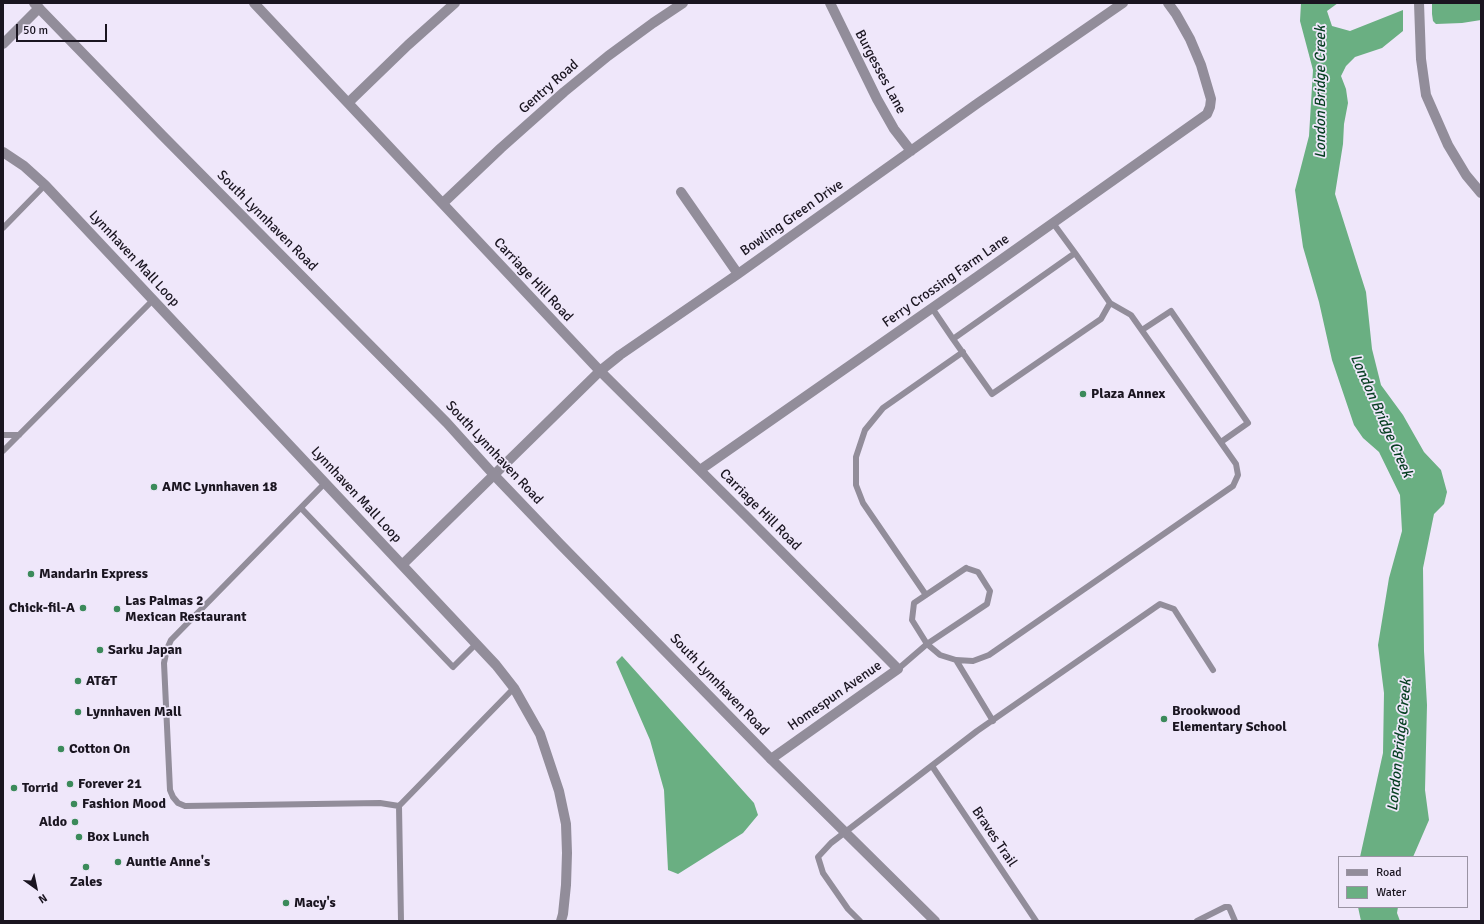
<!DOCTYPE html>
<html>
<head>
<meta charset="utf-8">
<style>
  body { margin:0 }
  #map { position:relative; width:1484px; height:924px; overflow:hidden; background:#efe7fa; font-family:Signika,sans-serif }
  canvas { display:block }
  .frame { position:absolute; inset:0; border:4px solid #1a1520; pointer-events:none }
  .legend { position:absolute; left:1338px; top:856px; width:130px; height:52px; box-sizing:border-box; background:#efe7fa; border:1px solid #9a93a3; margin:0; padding:5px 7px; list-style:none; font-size:12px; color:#1a1520 }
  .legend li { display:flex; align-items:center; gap:8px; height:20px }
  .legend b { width:20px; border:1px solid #9a93a3 }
  .north { position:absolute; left:16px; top:868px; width:40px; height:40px; -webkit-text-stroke:3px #efe7fa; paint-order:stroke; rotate:147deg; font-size:11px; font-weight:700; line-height:16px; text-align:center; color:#1a1520 }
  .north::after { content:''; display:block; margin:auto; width:14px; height:18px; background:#1a1520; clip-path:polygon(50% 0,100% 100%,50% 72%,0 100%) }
  .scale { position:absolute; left:16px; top:24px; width:91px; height:18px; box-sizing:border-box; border:2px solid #1a1520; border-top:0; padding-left:5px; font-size:12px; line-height:14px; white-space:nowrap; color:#1a1520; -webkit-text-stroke:3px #efe7fa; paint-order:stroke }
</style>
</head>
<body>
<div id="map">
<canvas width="1484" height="924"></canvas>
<div class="frame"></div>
<ul class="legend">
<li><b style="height:5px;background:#928d9a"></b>Road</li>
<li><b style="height:11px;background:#6aaf82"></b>Water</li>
</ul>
<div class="north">N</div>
<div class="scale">50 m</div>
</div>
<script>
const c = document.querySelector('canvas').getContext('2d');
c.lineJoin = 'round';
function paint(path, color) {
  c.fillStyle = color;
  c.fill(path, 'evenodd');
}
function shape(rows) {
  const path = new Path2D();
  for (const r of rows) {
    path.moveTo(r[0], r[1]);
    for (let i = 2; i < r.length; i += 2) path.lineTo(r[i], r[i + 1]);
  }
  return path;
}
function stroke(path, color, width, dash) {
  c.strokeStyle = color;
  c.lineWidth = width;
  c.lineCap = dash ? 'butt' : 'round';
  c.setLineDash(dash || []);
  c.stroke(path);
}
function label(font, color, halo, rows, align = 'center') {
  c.font = font + ' Signika,sans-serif';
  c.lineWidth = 3.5;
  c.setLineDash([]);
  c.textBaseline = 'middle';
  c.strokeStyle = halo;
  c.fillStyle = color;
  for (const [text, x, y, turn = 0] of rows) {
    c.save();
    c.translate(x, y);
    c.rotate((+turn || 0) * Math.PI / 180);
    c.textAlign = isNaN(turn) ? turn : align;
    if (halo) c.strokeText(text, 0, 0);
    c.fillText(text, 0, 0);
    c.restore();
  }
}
paint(shape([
  [1301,3,1338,3,1327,11,1332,26,1350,31,1403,10,1403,31,1382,48,1355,57,1346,66,1341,76,1346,89,1348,103,1344,124,1343,144,1335,194,1366,292,1372,349,1381,385,1403,415,1424,452,1441,470,1447,492,1444,504,1434,514,1423,568,1424,651,1427,705,1425,790,1429,820,1413,857,1360,857,1383,753,1384,693,1378,645,1389,578,1402,531,1400,495,1379,452,1363,438,1354,425,1332,360,1319,302,1303,247,1295,190,1309,136,1313,70,1300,21],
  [1434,3,1481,3,1481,20,1462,23,1436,24,1433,21,1432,14,1432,4],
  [622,656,754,803,758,815,743,833,678,874,668,870,664,790,650,740,616,662],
  [1358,907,1398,907,1397,913,1400,921,1361,921]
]), '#6aaf82');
stroke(shape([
  [3,228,45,185],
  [932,308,953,339,1075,253,1053,223],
  [1142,330,1171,311,1248,423,1221,442],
  [953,339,992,394,1101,319,1110,303,1075,253],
  [3,435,19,435],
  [3,451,153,300],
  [325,483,171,640,167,649,164,663,170,790,173,797,178,803,185,806,380,803,399,806,401,921],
  [301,508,453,667,476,644],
  [966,568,978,572,990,591,987,604,927,644,912,620,914,603,966,568],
  [926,595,863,503,856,485,856,457,865,430,883,408,963,352],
  [898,669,927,644,940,655,956,660],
  [993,721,956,660,973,661,989,655,1233,486,1238,475,1236,464,1131,315,1110,303],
  [932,766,1036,921],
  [399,806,514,688],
  [860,921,848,909,823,873,818,857,831,843,977,731,1160,604,1174,609,1213,670],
  [1197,921,1225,907,1229,907,1235,921]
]), '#928d9a', 6);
stroke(shape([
  [254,3,600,371,746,516,898,669,771,759],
  [830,3,877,99,894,129,911,151],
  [1419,3,1421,59,1426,95,1448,145,1466,175,1481,193],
  [3,44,39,8],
  [348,103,408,45,455,3],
  [3,152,24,166,45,185,496,665,514,688,540,734,559,791,566,824,567,853,566,885,563,914,561,921],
  [681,192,738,274],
  [443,203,501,148,564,92,608,56,653,23,683,3],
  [700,470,978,276,1207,114,1210,107,1211,99,1201,65,1190,39,1176,14,1168,3],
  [402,565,600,371,620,355,738,274,978,103,1123,3]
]), '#928d9a', 10);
stroke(shape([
  [34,3,162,135,447,423,494,475,560,544,771,759,935,921]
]), '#928d9a', 10);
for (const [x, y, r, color] of [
  [1083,394,4,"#3b8a5a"],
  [154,487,4,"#3b8a5a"],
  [31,574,4,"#3b8a5a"],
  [83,608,4,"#3b8a5a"],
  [117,609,4,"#3b8a5a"],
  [100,650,4,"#3b8a5a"],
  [78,681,4,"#3b8a5a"],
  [78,712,4,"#3b8a5a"],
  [1164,719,4,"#3b8a5a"],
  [61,749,4,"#3b8a5a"],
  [70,784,4,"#3b8a5a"],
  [14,788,4,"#3b8a5a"],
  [74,804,4,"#3b8a5a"],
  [75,822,4,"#3b8a5a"],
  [79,837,4,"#3b8a5a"],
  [118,862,4,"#3b8a5a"],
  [86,867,4,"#3b8a5a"],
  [286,903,4,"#3b8a5a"]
]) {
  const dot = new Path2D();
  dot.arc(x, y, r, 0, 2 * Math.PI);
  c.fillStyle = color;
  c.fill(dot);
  stroke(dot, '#efe7fa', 1.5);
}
label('14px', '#1a1520', '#efe7fa', [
  ["Burgesses Lane",880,72,62],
  ["Gentry Road",549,87,-41],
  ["Bowling Green Drive",792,218,-35],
  ["South Lynnhaven Road",267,221,45],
  ["Lynnhaven Mall Loop",134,259,47],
  ["Carriage Hill Road",533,280,47],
  ["Ferry Crossing Farm Lane",946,281,-35],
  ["South Lynnhaven Road",494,453,47],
  ["Lynnhaven Mall Loop",356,495,47],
  ["Carriage Hill Road",760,510,45],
  ["South Lynnhaven Road",719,685,46],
  ["Homespun Avenue",835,696,-35],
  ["Braves Trail",994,837,56]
]);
label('bold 14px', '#1a1520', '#efe7fa', [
  ["Plaza Annex",1091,394],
  ["AMC Lynnhaven 18",162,487],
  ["Mandarin Express",39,574],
  ["Las Palmas 2",125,601],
  ["Mexican Restaurant",125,617],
  ["Chick-fil-A",75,608,"right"],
  ["Sarku Japan",108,650],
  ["AT&T",86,681],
  ["Brookwood",1172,711],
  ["Elementary School",1172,727],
  ["Lynnhaven Mall",86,712],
  ["Cotton On",69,749],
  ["Forever 21",78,784],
  ["Torrid",22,788],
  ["Fashion Mood",82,804],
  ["Aldo",67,822,"right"],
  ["Box Lunch",87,837],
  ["Auntie Anne's",126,862],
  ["Zales",86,882,"center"],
  ["Macy's",294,903]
], 'left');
label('italic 15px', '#073f22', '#efe7fa', [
  ["London Bridge Creek",1321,92,-90],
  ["London Bridge Creek",1381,416,66],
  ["London Bridge Creek",1400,745,-84]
]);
</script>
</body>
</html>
